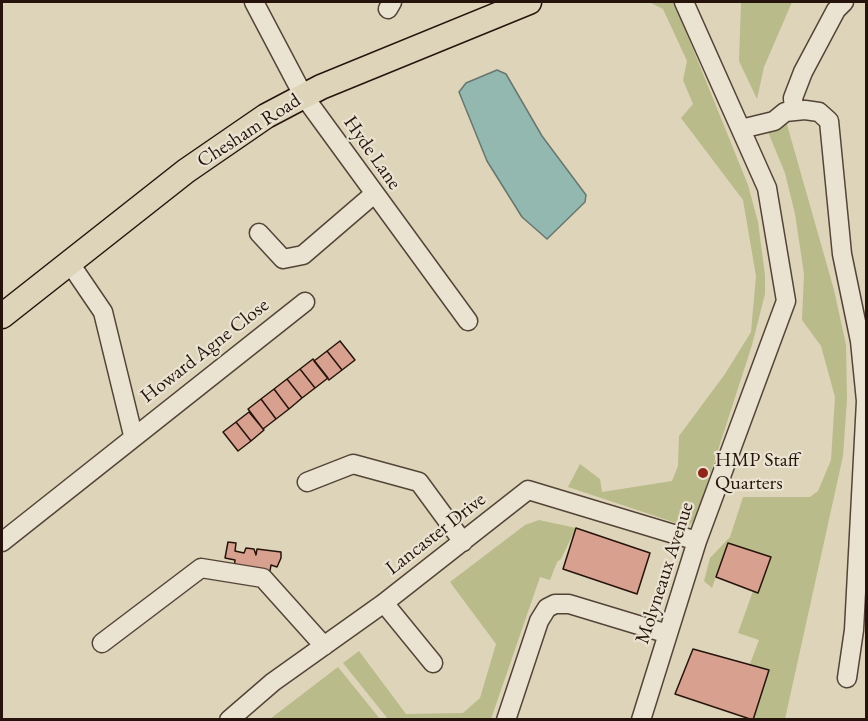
<!DOCTYPE html>
<html>
<head>
<meta charset="utf-8">
<style>
  body { margin:0 }
  #map { position:relative; width:868px; height:721px; overflow:hidden; background:#ded4b9; font-family:"EB Garamond",serif }
  canvas { display:block }
  .frame { position:absolute; inset:0; border:3px solid #26140c; pointer-events:none }
</style>
</head>
<body>
<div id="map">
<canvas width="868" height="721"></canvas>
<div class="frame"></div>
</div>
<script>
const c = document.querySelector('canvas').getContext('2d');
c.lineJoin = 'round';
function paint(path, color) {
  c.fillStyle = color;
  c.fill(path, 'evenodd');
}
function shape(rows) {
  const path = new Path2D();
  for (const r of rows) {
    path.moveTo(r[0], r[1]);
    for (let i = 2; i < r.length; i += 2) path.lineTo(r[i], r[i + 1]);
  }
  return path;
}
function stroke(path, color, width, dash) {
  c.strokeStyle = color;
  c.lineWidth = width;
  c.lineCap = dash ? 'butt' : 'round';
  c.setLineDash(dash || []);
  c.stroke(path);
}
function label(font, color, halo, rows, align = 'center') {
  c.font = font + ' "EB Garamond",serif';
  c.lineWidth = 4.5;
  c.setLineDash([]);
  c.textBaseline = 'middle';
  c.strokeStyle = halo;
  c.fillStyle = color;
  for (const [text, x, y, turn = 0] of rows) {
    c.save();
    c.translate(x, y);
    c.rotate((+turn || 0) * Math.PI / 180);
    c.textAlign = isNaN(turn) ? turn : align;
    if (halo) c.strokeText(text, 0, 0);
    c.fillText(text, 0, 0);
    c.restore();
  }
}
paint(shape([
  [649,2,674,2,748,185,758,222,765,275,765,294,752,345,696,518,688,527,568,487,580,464,600,479,602,492,672,481,678,466,679,436,725,374,751,332,756,276,743,200,681,118,693,104,683,80,687,61,663,9],
  [741,2,792,2,764,67,757,99,739,61],
  [763,120,786,121,834,290,846,345,847,400,843,456,785,719,753,719,769,670,750,664,759,640,738,633,753,591,758,592,771,557,728,543,712,588,704,581,710,558,730,537,743,497,810,497,818,491,831,460,835,397,821,346,802,320,804,274,795,214,785,173],
  [539,520,576,528,561,559,557,562,550,580,540,577,491,719,388,719,343,663,359,651,406,714,463,713,480,698,496,644,450,582,525,525],
  [338,667,380,719,270,719,334,670]
]), '#b9bb8a');
const water = shape([
  [497,70,506,74,542,136,586,195,585,202,547,239,522,217,487,161,459,92,466,83,497,70]
]);
paint(water, '#93b8af');
stroke(water, '#67766e', 1.5);
const building = shape([
  [340,341,355,360,342,370,327,351,340,341],
  [327,351,342,370,329,380,314,361,327,351],
  [313,359,328,378,315,388,300,369,313,359],
  [300,369,315,388,302,398,287,379,300,369],
  [287,379,302,398,289,409,274,389,287,379],
  [274,389,289,409,276,419,261,399,274,389],
  [261,399,276,419,263,429,248,409,261,399],
  [249,412,264,430,251,441,236,422,249,412],
  [236,422,251,441,238,451,223,432,236,422],
  [576,528,650,553,637,594,563,569,576,528],
  [228,542,236,543,235,551,244,553,246,548,254,549,256,555,257,549,281,552,281,558,277,567,271,565,269,577,234,571,235,560,225,558,228,542],
  [728,543,771,557,758,593,716,577,728,543],
  [693,649,769,670,753,720,675,694,693,649]
]);
paint(building, '#d8a08e');
stroke(building, '#26140c', 1.5);
const minor = shape([
  [254,2,303,95,468,321],
  [388,9,392,2],
  [794,111,793,98,803,72,836,10,844,2],
  [741,129,774,121,785,112,805,110,819,112,829,121,842,254,860,341,866,401,854,630,847,678],
  [259,233,283,259,303,255,374,194],
  [69,262,103,312,133,435],
  [307,482,353,464,419,482,463,542],
  [2,542,305,302],
  [384,603,433,663],
  [102,643,201,568,263,578,324,646],
  [229,720,273,682,384,603,528,490,697,541],
  [506,720,539,621,547,608,555,604,569,604,668,634],
  [641,720,697,541,786,301,767,188,684,2]
]);
const major = shape([
  [2,316,186,171,266,116,321,87,529,2]
]);
stroke(minor, '#544437', 21);
stroke(major, '#26140c', 27);
stroke(minor, '#eae3d2', 18);
stroke(major, '#ded4b9', 24);
for (const [x, y, r, color] of [
  [703,473,6,"#8f2418"]
]) {
  const dot = new Path2D();
  dot.arc(x, y, r, 0, 2 * Math.PI);
  c.fillStyle = color;
  c.fill(dot);
  stroke(dot, '#eae3d2', 2);
}
label('20px', '#26140c', '#eae3d2', [
  ["Chesham Road",249,131,-33],
  ["Hyde Lane",372,153,55],
  ["Howard Agne Close",205,351,-38],
  ["Lancaster Drive",436,534,-38],
  ["Molyneaux Avenue",665,573,-72]
]);
label('20px', '#26140c', '#eae3d2', [
  ["HMP Staff",715,461],
  ["Quarters",715,484]
], 'left');
</script>
</body>
</html>
